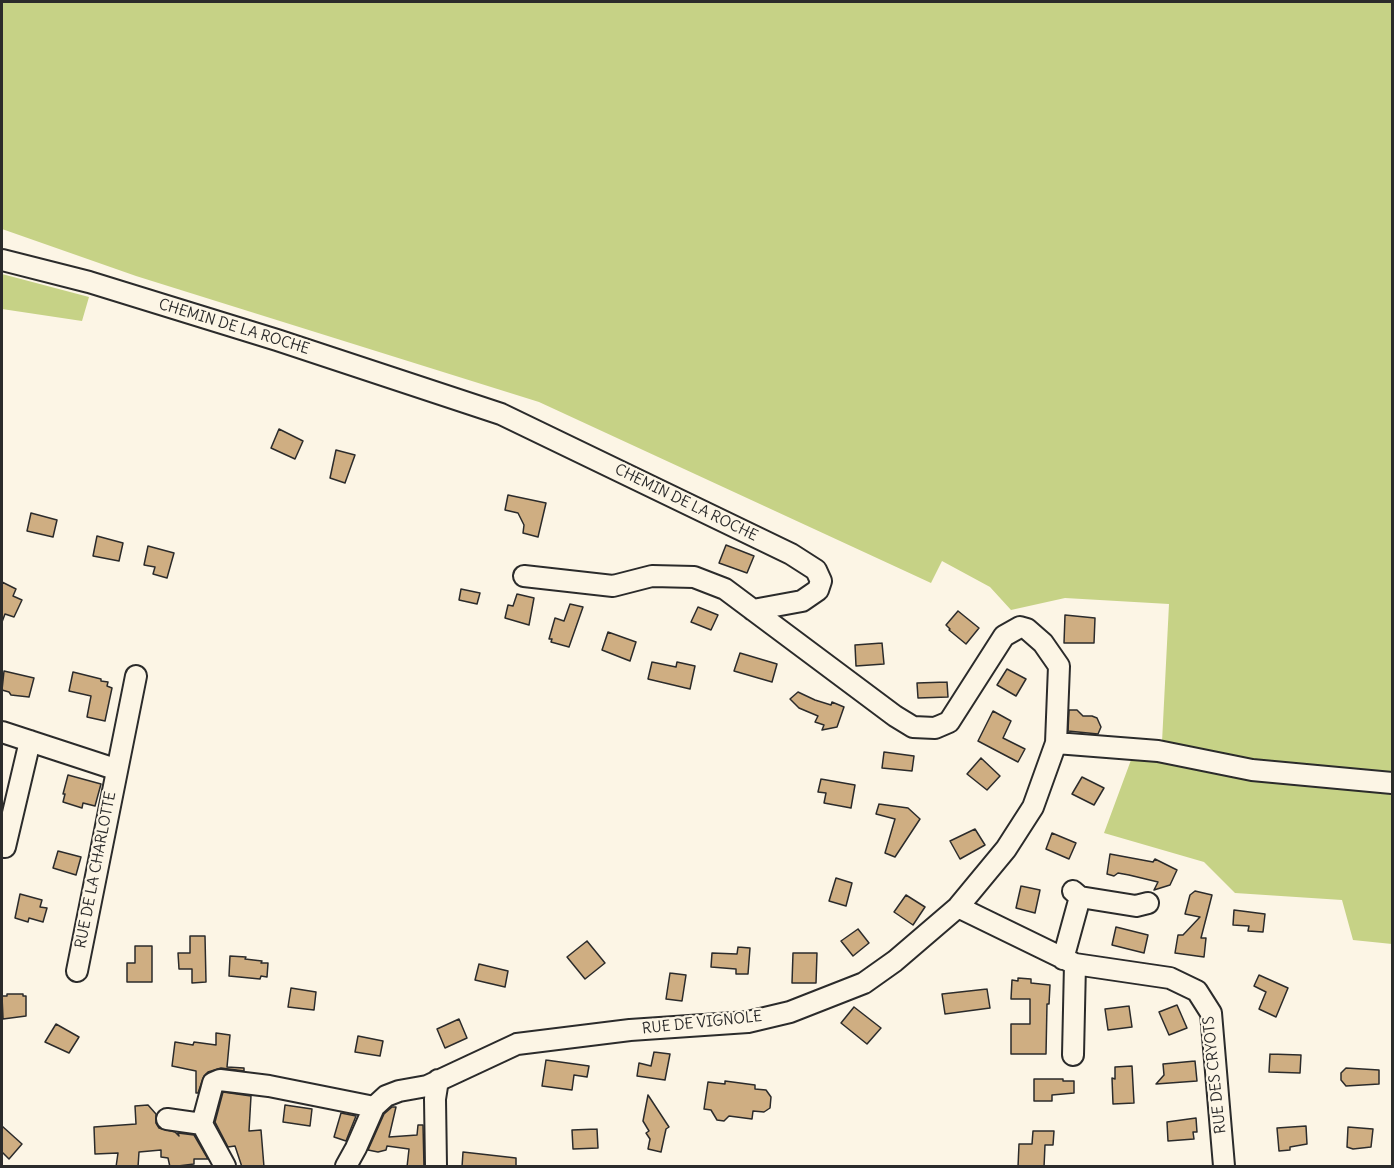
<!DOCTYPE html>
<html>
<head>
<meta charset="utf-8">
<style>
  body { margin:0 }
  #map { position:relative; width:1394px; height:1168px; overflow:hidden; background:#fcf5e5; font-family:Delius,sans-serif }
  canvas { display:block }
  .frame { position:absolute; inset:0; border:3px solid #2b2b2b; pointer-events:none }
</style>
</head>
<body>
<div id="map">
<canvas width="1394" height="1168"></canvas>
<div class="frame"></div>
</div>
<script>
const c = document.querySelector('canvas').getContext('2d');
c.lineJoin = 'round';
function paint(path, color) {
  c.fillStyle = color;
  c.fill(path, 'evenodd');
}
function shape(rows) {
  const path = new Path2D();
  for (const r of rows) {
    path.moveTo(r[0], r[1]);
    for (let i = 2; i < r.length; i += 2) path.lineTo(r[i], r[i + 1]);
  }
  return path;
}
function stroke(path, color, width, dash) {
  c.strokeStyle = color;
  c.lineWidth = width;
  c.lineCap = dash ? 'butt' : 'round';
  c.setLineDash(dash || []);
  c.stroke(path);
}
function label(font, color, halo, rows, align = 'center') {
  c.font = font + ' Delius,sans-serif';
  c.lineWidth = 4.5;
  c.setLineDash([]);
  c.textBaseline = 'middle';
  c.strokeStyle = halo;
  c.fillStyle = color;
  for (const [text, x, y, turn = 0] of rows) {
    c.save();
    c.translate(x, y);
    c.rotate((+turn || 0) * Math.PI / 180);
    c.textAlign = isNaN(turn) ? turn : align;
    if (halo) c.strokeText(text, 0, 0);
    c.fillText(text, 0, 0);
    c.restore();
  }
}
paint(shape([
  [2,2,1392,2,1392,944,1353,940,1342,900,1235,893,1204,862,1104,833,1131,760,1161,762,1169,604,1065,598,1011,610,990,587,942,561,931,583,539,402,136,276,2,229],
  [2,274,89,297,82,321,2,309]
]), '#c6d286');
const building = shape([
  [279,429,303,441,295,459,271,448,279,429],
  [336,450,355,455,345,483,330,478,336,450],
  [508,495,546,503,538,537,523,533,524,525,518,513,505,510,508,495],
  [31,513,57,520,53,537,27,531,31,513],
  [97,536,123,543,119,561,93,556,97,536],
  [726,545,754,556,747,573,719,563,726,545],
  [148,546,174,553,167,578,153,574,155,567,144,565,148,546],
  [2,582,16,589,13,596,22,600,14,617,5,614,2,622,2,582],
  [461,589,480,593,477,604,459,600,461,589],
  [517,594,534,598,529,625,505,618,508,605,513,606,517,594],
  [570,604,583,607,569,647,551,642,552,639,549,639,555,618,564,621,570,604],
  [698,607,718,615,711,630,691,622,698,607],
  [958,611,979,628,966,644,949,630,950,629,946,625,958,611],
  [1065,615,1095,618,1094,643,1064,643,1065,615],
  [608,632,636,642,630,661,602,650,608,632],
  [882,643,884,664,856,666,855,645,882,643],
  [740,653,777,664,772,682,734,671,740,653],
  [652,662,676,667,677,662,695,666,690,689,648,679,652,662],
  [1007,669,1026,679,1016,696,997,685,1007,669],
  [4,671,34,678,29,697,11,695,9,692,2,690,4,671],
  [73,672,101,679,101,681,108,682,107,686,112,688,105,721,87,717,91,696,69,691,73,672],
  [947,682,948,697,918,698,917,683,947,682],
  [798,692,815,700,831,705,832,702,844,707,837,727,822,730,824,725,815,722,818,716,799,708,790,699,798,692],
  [1069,710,1077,710,1083,716,1092,716,1097,718,1101,727,1098,734,1068,731,1069,710],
  [993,711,1011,721,1003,738,1025,749,1018,762,978,741,993,711],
  [884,752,914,756,912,771,882,768,884,752],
  [981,758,1000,776,987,790,967,774,981,758],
  [68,775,101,784,95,806,83,803,82,808,63,802,65,794,63,794,68,775],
  [1082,777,1104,788,1094,805,1072,794,1082,777],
  [821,779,855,785,851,808,824,803,826,793,818,792,821,779],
  [879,804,908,808,920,819,895,857,885,853,895,819,876,814,879,804],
  [975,829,985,845,960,859,950,841,975,829],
  [1052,833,1076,843,1069,859,1046,849,1052,833],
  [58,851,81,857,76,875,53,868,58,851],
  [1110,854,1153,862,1155,859,1177,870,1170,885,1154,890,1158,882,1129,875,1118,873,1114,876,1107,874,1110,854],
  [836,878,852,883,846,906,829,901,836,878],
  [1021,886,1040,890,1035,913,1016,908,1021,886],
  [1195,891,1212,895,1201,938,1206,938,1204,957,1175,953,1178,935,1183,935,1200,917,1185,914,1190,895,1195,891],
  [20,894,42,900,40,907,47,908,43,922,29,918,28,922,15,918,20,894],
  [906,895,925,907,913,925,894,912,906,895],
  [1234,910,1265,914,1263,932,1248,931,1249,926,1233,925,1234,910],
  [1116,927,1148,935,1144,953,1112,945,1116,927],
  [858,929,869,943,853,956,841,941,858,929],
  [190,936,205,936,206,982,192,983,192,969,179,969,178,953,190,953,190,936],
  [587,941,605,963,585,979,567,957,587,941],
  [135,946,152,946,152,982,127,982,127,963,135,963,135,946],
  [738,947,750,948,748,974,736,974,736,969,711,967,712,953,737,954,738,947],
  [793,953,817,953,816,983,792,983,793,953],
  [230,956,246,957,245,959,262,961,261,963,268,963,267,977,261,976,260,979,229,976,230,956],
  [479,964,508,971,505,987,475,980,479,964],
  [670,973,686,975,682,1001,666,999,670,973],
  [1259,975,1288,988,1276,1017,1259,1009,1266,992,1254,986,1259,975],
  [1018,978,1031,979,1031,983,1050,985,1049,1004,1047,1004,1046,1054,1011,1054,1011,1024,1030,1024,1030,999,1011,999,1012,980,1018,981,1018,978],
  [291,988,316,992,314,1010,288,1007,291,988],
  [987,989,990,1008,945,1014,942,994,987,989],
  [7,994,23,994,23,996,26,996,26,1016,3,1019,2,996,7,996,7,994],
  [1177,1005,1187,1028,1169,1035,1159,1012,1177,1005],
  [1129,1006,1132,1027,1108,1030,1105,1009,1129,1006],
  [854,1007,881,1028,867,1044,841,1023,854,1007],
  [459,1019,467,1038,445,1048,437,1029,459,1019],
  [56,1024,79,1037,69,1053,45,1042,56,1024],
  [216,1033,230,1035,227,1067,244,1068,244,1071,221,1068,208,1072,204,1076,198,1093,196,1093,196,1071,172,1066,175,1042,193,1045,194,1042,216,1045,216,1033],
  [358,1036,383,1041,380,1056,355,1052,358,1036],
  [654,1052,670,1054,665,1080,637,1076,639,1063,651,1066,654,1052],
  [1270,1054,1301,1055,1300,1073,1269,1072,1270,1054],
  [546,1060,589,1066,587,1077,574,1075,572,1090,542,1086,546,1060],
  [1195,1061,1197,1081,1156,1084,1164,1075,1163,1064,1195,1061],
  [1132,1066,1134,1103,1113,1104,1112,1078,1115,1079,1115,1067,1132,1066],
  [1346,1068,1379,1070,1379,1084,1346,1086,1341,1080,1341,1073,1346,1068],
  [1034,1079,1063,1079,1063,1081,1074,1081,1074,1093,1052,1095,1052,1101,1034,1101,1034,1079],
  [725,1081,755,1085,755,1089,766,1090,771,1097,770,1108,764,1112,753,1111,752,1119,729,1116,724,1121,717,1120,711,1110,704,1109,708,1082,725,1084,725,1081],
  [223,1092,251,1096,249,1131,261,1130,264,1167,242,1167,235,1146,228,1147,215,1122,223,1092],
  [648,1095,669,1127,666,1129,661,1152,648,1149,650,1139,646,1133,649,1131,643,1121,648,1095],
  [148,1105,156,1114,156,1123,159,1128,175,1132,179,1136,178,1133,194,1135,208,1159,194,1159,194,1164,170,1167,168,1158,161,1157,161,1150,139,1152,138,1167,116,1167,118,1153,95,1154,94,1127,136,1124,135,1106,148,1105],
  [285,1105,312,1109,310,1126,283,1122,285,1105],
  [392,1107,396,1107,389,1137,417,1135,418,1125,423,1125,424,1167,407,1167,409,1149,387,1146,386,1150,378,1152,368,1150,384,1114,392,1107],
  [341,1113,356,1116,346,1141,334,1137,341,1113],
  [1196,1118,1197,1132,1193,1132,1194,1139,1168,1141,1167,1122,1196,1118],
  [2,1126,22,1144,9,1159,2,1152,2,1126],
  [1306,1126,1307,1144,1290,1147,1290,1150,1279,1151,1277,1128,1306,1126],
  [1348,1127,1373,1129,1371,1147,1353,1149,1347,1147,1348,1127],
  [597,1129,598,1148,573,1149,572,1130,597,1129],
  [1033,1131,1054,1131,1053,1145,1045,1145,1044,1167,1018,1167,1019,1144,1032,1144,1033,1131],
  [463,1152,516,1158,516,1167,462,1167,463,1152]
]);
paint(building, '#cfae82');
stroke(building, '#2b2b2b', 1.5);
const minor = shape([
  [2,260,89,282,277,340,501,414,791,554,816,570,821,581,818,590,802,601,753,610],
  [2,732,115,769],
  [1056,743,1158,751,1252,770,1392,783],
  [5,847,30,741],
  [1073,891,1080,897,1136,906,1148,903],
  [958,907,1075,964,1170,978,1197,991,1211,1013,1224,1166],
  [1063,959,1080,897],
  [77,971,136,676],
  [1073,1055,1075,964],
  [167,1119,202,1124],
  [202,1124,213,1083,220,1080,269,1086,374,1107],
  [202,1124,225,1166],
  [346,1166,356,1148,374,1107,386,1096,399,1091,427,1086,517,1044,630,1030,748,1022,790,1012,864,983,895,961,958,907,1006,849,1033,807,1056,743,1059,666,1043,643,1027,629,1020,627,1004,636,949,722,935,728,913,727,895,716,725,589,694,577,652,576,613,586,524,576],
  [436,1166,435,1099,438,1080]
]);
stroke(minor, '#2b2b2b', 24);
stroke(minor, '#fcf5e5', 20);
label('15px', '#2b2b2b', '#fcf5e5', [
  ["CHEMIN DE LA ROCHE",234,327,17],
  ["CHEMIN DE LA ROCHE",686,503,26],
  ["RUE DE LA CHARLOTTE",96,870,-79],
  ["RUE DE VIGNOLE",702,1023,-6],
  ["RUE DES CRYOTS",1215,1075,-96]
]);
</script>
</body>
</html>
